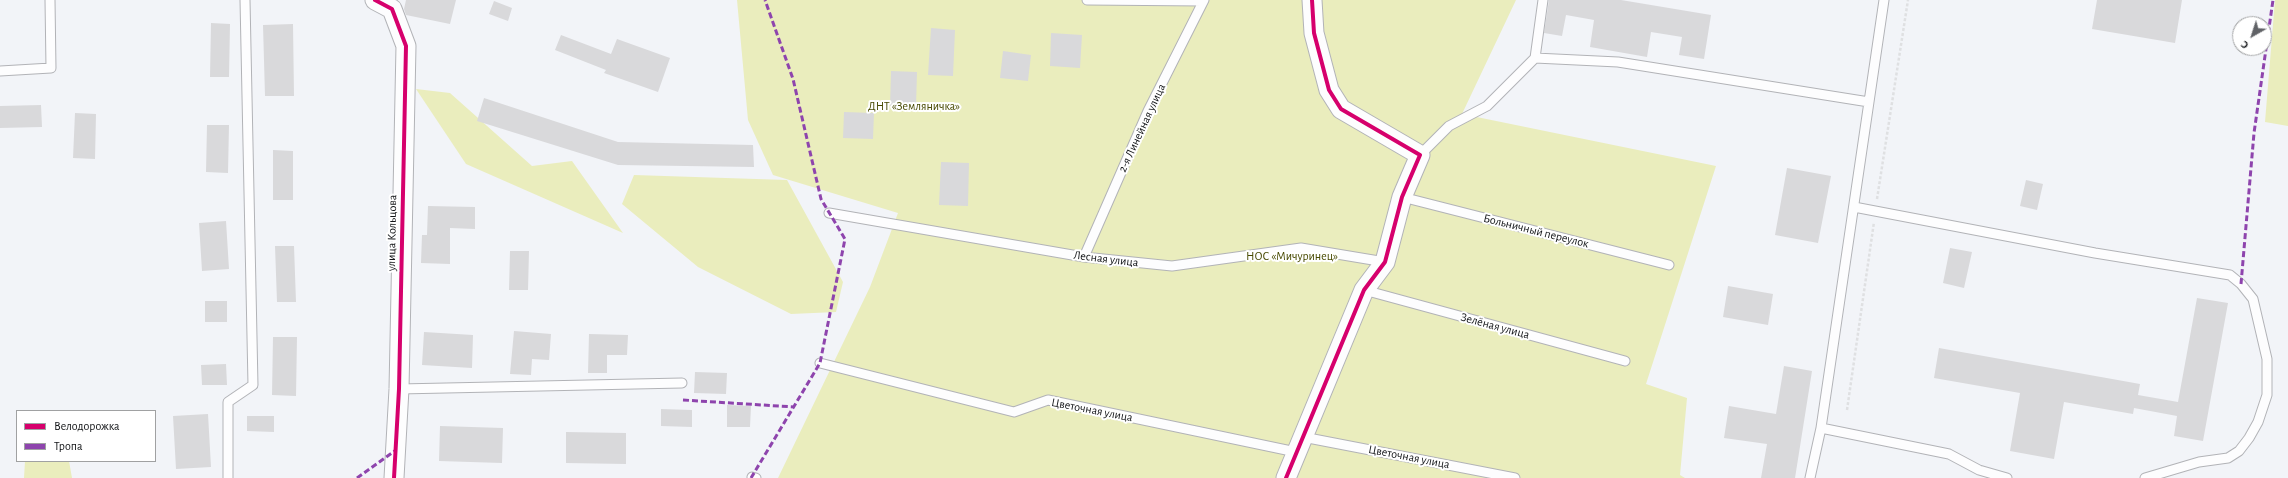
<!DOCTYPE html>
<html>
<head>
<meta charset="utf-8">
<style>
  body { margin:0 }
  #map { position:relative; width:2288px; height:478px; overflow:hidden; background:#f2f4f8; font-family:"Alegreya Sans",sans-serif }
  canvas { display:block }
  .legend { position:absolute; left:16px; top:410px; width:140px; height:52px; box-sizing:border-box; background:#fff; border:1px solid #a0a1a2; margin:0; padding:5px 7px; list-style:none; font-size:12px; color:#121417 }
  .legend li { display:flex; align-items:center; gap:8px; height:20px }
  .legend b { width:20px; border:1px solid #a0a1a2 }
  .north { position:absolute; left:2232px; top:16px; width:40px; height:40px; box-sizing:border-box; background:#fff; border:1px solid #a0a1a2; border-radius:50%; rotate:219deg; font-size:11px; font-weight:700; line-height:16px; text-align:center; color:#121417 }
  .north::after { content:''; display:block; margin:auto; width:14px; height:18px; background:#606266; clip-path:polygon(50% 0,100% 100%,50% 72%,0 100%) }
</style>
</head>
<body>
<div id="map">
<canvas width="2288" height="478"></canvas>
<ul class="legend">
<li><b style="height:5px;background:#d6006c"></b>Велодорожка</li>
<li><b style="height:5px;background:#8e44ad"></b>Тропа</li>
</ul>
<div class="north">С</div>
</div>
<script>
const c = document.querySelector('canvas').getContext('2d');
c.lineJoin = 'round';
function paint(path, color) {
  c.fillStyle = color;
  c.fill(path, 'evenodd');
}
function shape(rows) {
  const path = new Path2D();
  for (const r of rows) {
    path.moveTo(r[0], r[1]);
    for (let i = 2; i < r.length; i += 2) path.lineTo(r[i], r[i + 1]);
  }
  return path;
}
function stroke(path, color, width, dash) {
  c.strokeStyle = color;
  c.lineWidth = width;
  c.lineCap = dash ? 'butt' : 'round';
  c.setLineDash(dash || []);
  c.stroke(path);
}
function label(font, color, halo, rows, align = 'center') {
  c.font = font + ' "Alegreya Sans",sans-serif';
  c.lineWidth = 4;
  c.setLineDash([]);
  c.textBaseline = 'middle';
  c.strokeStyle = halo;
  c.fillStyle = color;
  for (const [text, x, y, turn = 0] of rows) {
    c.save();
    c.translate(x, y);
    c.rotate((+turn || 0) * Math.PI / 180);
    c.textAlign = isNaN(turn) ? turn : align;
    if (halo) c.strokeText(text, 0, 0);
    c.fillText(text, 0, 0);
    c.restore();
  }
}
paint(shape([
  [737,0,1516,0,1462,114,1716,166,1646,384,1687,398,1680,475,1685,478,778,478,870,287,898,213,773,175,748,120],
  [2275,0,2288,0,2288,126,2265,122],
  [416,89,450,93,532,166,572,161,623,233,466,164],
  [634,175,787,180,843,282,836,312,791,314,698,267,622,204],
  [25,461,69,461,72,478,24,478]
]), '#eaedbd');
paint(shape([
  [406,0,456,0,450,24,406,15,404,9],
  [1549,0,1621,0,1711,15,1704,59,1679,55,1682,37,1651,32,1647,57,1590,47,1594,20,1566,15,1562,36,1544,33],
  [2097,0,2182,0,2175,43,2092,29],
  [494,1,512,8,508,21,489,14],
  [211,23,230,24,229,77,210,77],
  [293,24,294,96,265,96,263,25],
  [931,28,955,30,953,76,928,75],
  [1051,33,1082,35,1080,68,1050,66],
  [561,35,611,54,617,39,670,58,658,92,604,73,606,70,555,50],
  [1003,51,1031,55,1028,81,1000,78],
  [891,71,917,72,916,107,890,106],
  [484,98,618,142,753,145,754,167,618,165,477,121],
  [41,105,42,127,0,128,0,106],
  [844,112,874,113,873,139,843,138],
  [75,113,96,114,95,159,73,158],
  [207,125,229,125,228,173,206,172],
  [273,150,293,151,293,200,273,200],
  [941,162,969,163,968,206,939,205],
  [1787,168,1831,176,1818,243,1775,235],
  [2026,180,2043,184,2037,210,2020,206],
  [428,206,475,207,475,229,450,228,450,264,421,263,422,235,427,235],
  [226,221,229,269,202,271,199,223],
  [275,246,294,246,296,302,277,302],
  [1950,248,1972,252,1964,288,1943,283],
  [510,251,529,251,528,290,509,290],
  [1728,286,1773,294,1768,325,1723,317],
  [2197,298,2228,303,2203,441,2174,436,2177,416,2134,408,2133,414,2064,402,2054,459,2010,451,2020,393,1934,378,1939,348,2140,384,2138,395,2178,402],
  [205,301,227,301,227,322,205,322],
  [514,331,551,334,549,360,532,359,531,375,510,374],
  [424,332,473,335,472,368,422,365],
  [589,334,628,335,627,355,607,355,607,373,588,373],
  [273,337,297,337,296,396,272,395],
  [226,364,227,385,202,385,201,365],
  [1784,366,1812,371,1795,478,1761,478,1767,444,1724,438,1729,406,1776,414],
  [695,372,727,373,726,394,694,393],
  [727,405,751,406,750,427,727,427],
  [661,409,692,410,692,427,661,426],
  [208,414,211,467,176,469,173,416],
  [247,416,274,416,274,432,247,431],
  [440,426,503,428,502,463,439,461],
  [566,432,626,433,626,464,566,463]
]), '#d9d9db');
const service = shape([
  [1087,0,1203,1],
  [1543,0,1535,58,1618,62,1869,102],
  [1884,0,1821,428,1949,454,1979,470,2007,478],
  [0,71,51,68,50,0],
  [1420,155,1449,126,1487,106,1535,58],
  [1402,197,1669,265],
  [1854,207,2095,253,2230,275,2241,284,2253,299,2267,359,2267,395,2258,422,2249,438,2239,451,2228,458,2199,462,2145,478],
  [829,213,1084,257,1172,266,1301,248,1385,262],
  [1084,257,1148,111,1204,0],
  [1364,290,1625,361],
  [820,363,1014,412,1048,400,1296,452],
  [399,389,682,383],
  [1303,437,1515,478],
  [752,477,756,478],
  [228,478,228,402,253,385,245,0],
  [1810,478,1821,428]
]);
const minor = shape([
  [375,0,392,9,406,46,399,389,394,478],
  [1286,478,1364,290,1385,262,1402,197,1420,155,1341,109,1329,90,1314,33,1312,0]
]);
stroke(service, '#b2b3b7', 11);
stroke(minor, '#b2b3b7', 21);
stroke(shape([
  [1877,199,1908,0],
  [1847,410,1874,222]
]), '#dfe0e2', 2.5, [3, 2]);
stroke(service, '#fdfdfe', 9);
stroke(minor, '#fdfdfe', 19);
stroke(shape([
  [2241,284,2254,133,2273,0],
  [683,400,794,407],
  [357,478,396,450],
  [751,478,820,363,845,239,821,199,793,79,765,0]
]), '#8e44ad', 3, [6, 3]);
stroke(shape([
  [375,0,392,9,406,46,399,389,394,478],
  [1286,478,1364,290,1385,262,1402,197,1420,155,1341,109,1329,90,1314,33,1312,0]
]), '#d6006c', 4);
label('12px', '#474900', '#fff', [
  ["ДНТ «Земляничка»",914,106],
  ["НОС «Мичуринец»",1292,256]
]);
label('12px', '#121417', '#fff', [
  ["2-я Линейная улица",1142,128,-65],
  ["Больничный переулок",1536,231,14],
  ["улица Кольцова",392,233,-89],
  ["Лесная улица",1106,259,7],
  ["Зелёная улица",1495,326,15],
  ["Цветочная улица",1092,410,11],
  ["Цветочная улица",1409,457,11]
]);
</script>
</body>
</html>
